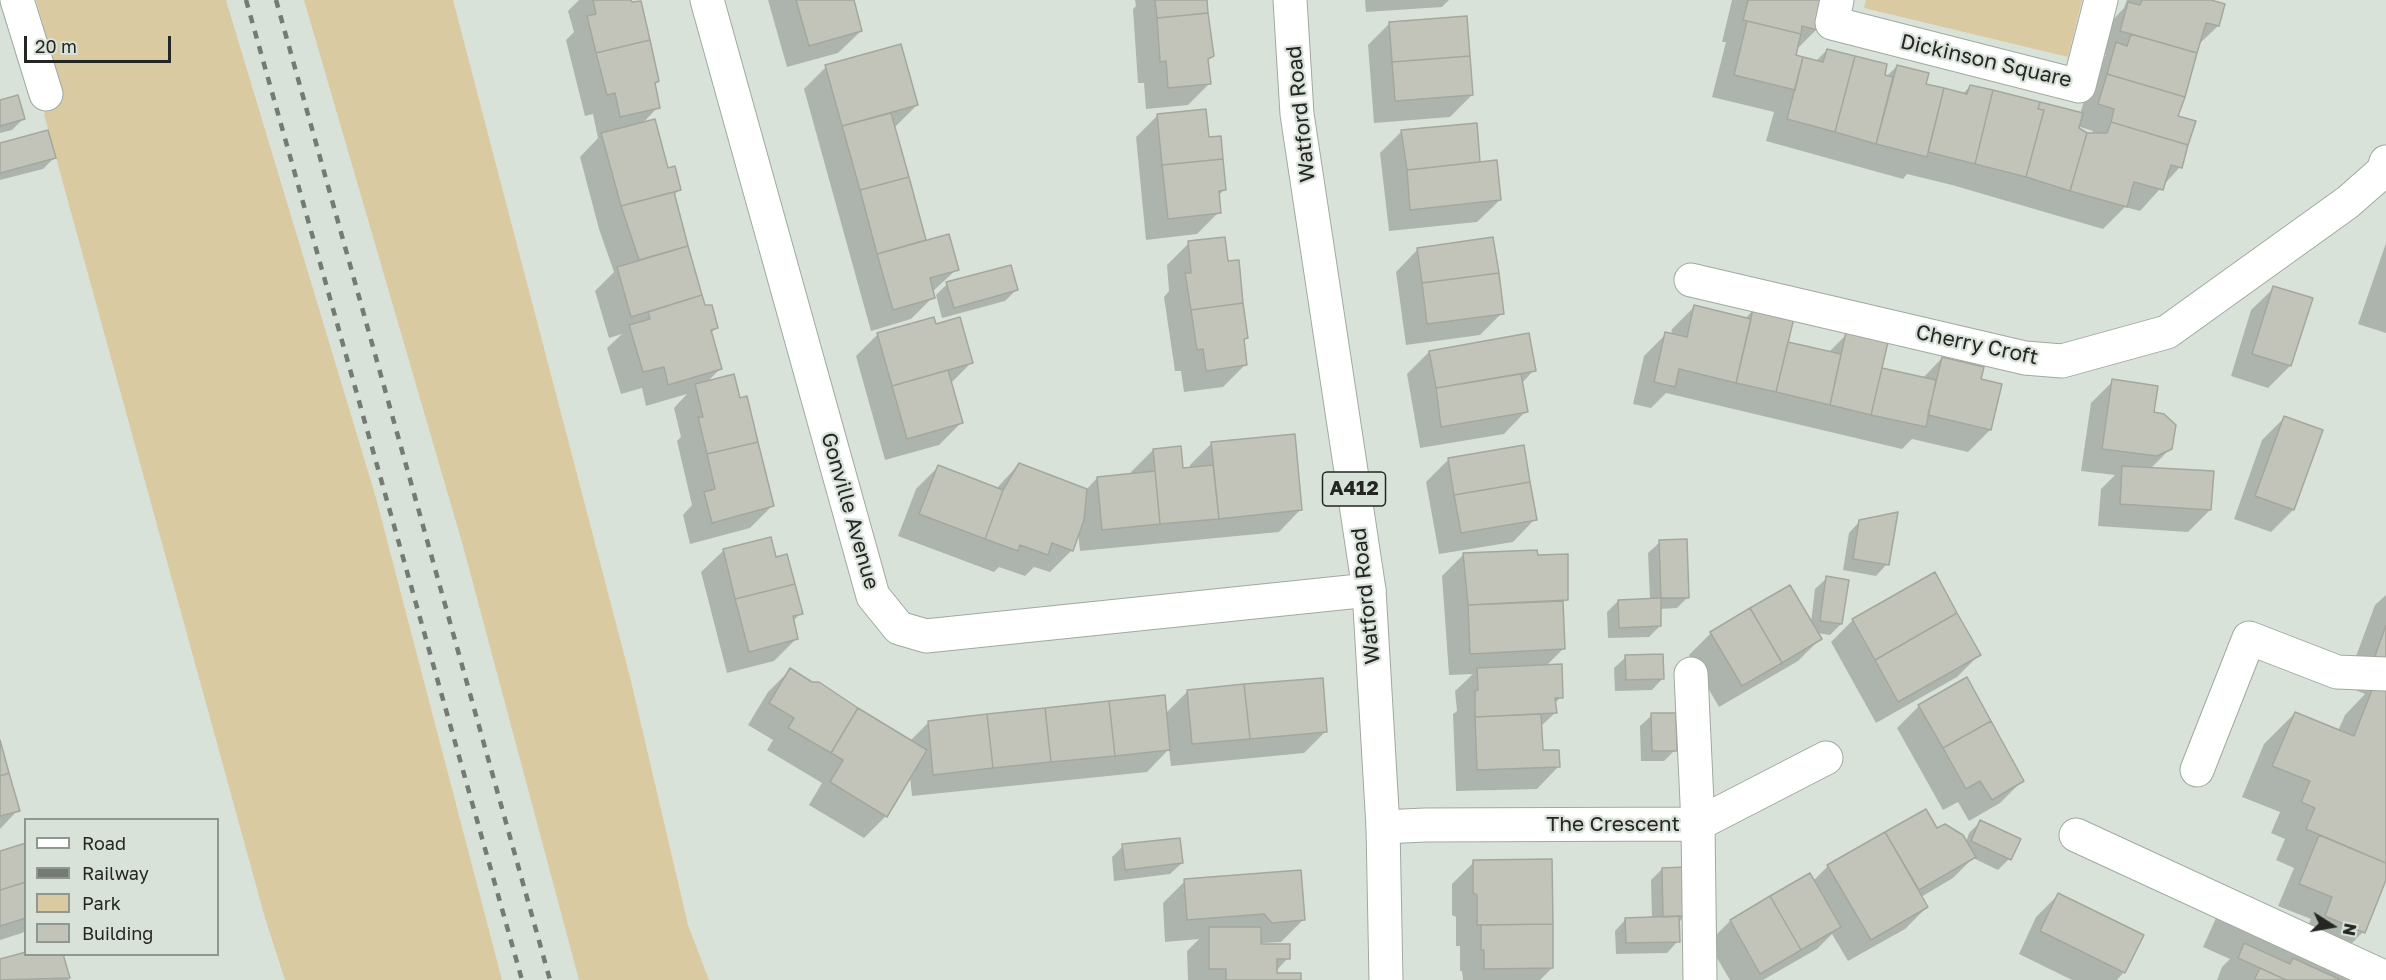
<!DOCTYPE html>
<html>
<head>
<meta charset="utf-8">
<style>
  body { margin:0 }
  #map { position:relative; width:2386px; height:980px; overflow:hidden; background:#d9e2d9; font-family:"Golos Text",sans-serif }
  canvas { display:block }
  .legend { position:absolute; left:24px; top:818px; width:195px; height:138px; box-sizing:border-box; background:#d9e2d9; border:2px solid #909790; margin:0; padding:8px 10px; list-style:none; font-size:18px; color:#232622 }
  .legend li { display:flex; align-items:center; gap:12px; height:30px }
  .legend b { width:30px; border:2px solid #909790 }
  .north { position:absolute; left:2302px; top:896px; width:60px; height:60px; -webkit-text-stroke:4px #d9e2d9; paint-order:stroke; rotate:101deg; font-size:16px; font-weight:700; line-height:24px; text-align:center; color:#232622 }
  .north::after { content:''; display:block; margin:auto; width:21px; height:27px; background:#232622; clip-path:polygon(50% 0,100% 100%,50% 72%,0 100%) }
  .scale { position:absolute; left:24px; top:36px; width:147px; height:27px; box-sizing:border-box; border:3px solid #232622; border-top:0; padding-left:8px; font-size:18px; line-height:21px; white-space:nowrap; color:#232622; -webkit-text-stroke:4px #d9e2d9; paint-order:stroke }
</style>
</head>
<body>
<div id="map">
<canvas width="2386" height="980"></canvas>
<ul class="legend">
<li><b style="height:8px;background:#fff"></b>Road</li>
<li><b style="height:8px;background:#757a74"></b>Railway</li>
<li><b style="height:16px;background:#dacaa2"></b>Park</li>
<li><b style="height:16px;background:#c2c4b9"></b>Building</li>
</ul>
<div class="north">N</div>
<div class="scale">20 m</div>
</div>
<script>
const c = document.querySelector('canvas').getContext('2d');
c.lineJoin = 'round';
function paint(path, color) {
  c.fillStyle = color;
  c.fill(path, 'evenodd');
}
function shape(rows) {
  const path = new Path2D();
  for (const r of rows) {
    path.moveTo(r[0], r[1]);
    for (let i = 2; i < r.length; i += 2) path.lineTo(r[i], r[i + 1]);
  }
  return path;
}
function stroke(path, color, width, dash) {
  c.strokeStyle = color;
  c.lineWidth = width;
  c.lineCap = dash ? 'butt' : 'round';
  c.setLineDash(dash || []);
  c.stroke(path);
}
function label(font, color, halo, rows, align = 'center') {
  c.font = font + ' "Golos Text",sans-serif';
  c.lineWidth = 4.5;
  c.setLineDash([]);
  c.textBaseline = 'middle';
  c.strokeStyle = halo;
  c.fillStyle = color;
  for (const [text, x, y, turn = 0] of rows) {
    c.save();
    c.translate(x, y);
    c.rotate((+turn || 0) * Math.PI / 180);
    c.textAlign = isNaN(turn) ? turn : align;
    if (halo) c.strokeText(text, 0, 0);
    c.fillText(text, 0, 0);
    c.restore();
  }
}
paint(shape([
  [36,0,226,0,376,498,502,980,285,980,265,918,44,114,60,85],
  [304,0,453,0,630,677,688,925,709,980,579,980,463,546],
  [1866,0,2082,0,2068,57,1864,8]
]), '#dacaa2');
paint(shape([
  [579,0,629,0,658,107,642,124,680,189,673,196,704,307,717,327,710,334,720,369,706,383,772,506,750,528,690,544,683,515,692,505,677,441,681,437,674,408,687,394,646,406,642,388,621,394,607,348,622,334,609,338,595,291,614,272,599,229,580,157,598,138,593,114,585,116,566,40,574,32,568,11],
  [768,0,852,0,861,31,838,53,787,67],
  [1135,0,1206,0,1212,56,1207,61,1210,83,1188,105,1146,109,1144,83,1138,83,1133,9,1136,6],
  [1365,0,1449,0,1442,7,1366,12],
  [1732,0,1824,0,1816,30,1795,51,1794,56,1815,62,1827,50,1883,76,1886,77,1897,66,1924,85,1962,95,1970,86,2080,114,2095,66,2106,55,2099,53,2107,26,2124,8,2127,0,2208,0,2218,26,2197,46,2177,117,2180,167,2140,211,2125,207,2103,229,1952,185,1907,174,1903,179,1766,141,1774,112,1712,97,1726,42,1722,42],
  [2074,125,2093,131,2092,135,2087,135],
  [1390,23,1472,95,1450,117,1374,123,1368,45],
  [826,67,917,105,894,128,925,242,957,269,932,292,933,297,911,319,871,331,804,89],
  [0,102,23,119,12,130,0,133],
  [1158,115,1225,189,1218,196,1219,212,1197,234,1146,240,1136,137],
  [1402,131,1479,164,1500,200,1477,222,1389,231,1380,153],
  [0,144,54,158,43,169,0,180],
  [1189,243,1227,263,1246,337,1242,341,1245,365,1223,387,1184,392,1181,371,1175,371,1164,297,1169,291,1167,265],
  [2386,243,2386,333,2358,324],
  [1418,249,1502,313,1480,335,1406,345,1396,272],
  [947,284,1016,290,1005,301,942,318,936,295],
  [2274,288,2290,366,2268,388,2231,376,2251,310],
  [1694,307,1745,319,1753,310,1786,343,1828,353,1847,334,1881,369,1922,379,1942,358,1990,430,1968,452,1912,439,1902,449,1666,393,1651,408,1633,404,1644,356,1666,334,1671,335,1672,329],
  [935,326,971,363,950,384,961,423,939,445,885,460,856,356,878,334],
  [1429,352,1534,370,1522,383,1526,411,1504,434,1420,448,1407,374],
  [2113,381,2170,449,2150,469,2210,510,2188,532,2098,526,2101,489,2115,475,2081,471,2091,403],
  [2284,418,2293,510,2271,532,2234,519,2262,440],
  [1212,443,1301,509,1279,532,1080,551,1078,532,1072,550,1050,572,1034,567,1025,576,999,567,994,572,898,536,916,489,938,467,996,489,1019,464,1086,490,1097,478,1131,475,1131,472,1153,450,1182,470,1190,469,1190,465],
  [1448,460,1535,519,1513,542,1439,554,1426,482],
  [1860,521,1887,564,1876,576,1843,570,1849,533],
  [1660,542,1688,597,1677,608,1660,609,1660,626,1649,637,1608,638,1607,612,1618,601,1650,600,1648,553],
  [724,550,775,559,801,613,792,622,796,639,774,661,727,673,701,572],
  [1464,554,1566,599,1561,604,1563,649,1546,666,1561,697,1554,704,1555,713,1540,727,1541,752,1559,766,1537,789,1456,791,1453,714,1457,711,1455,691,1473,674,1449,675,1442,576],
  [1827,578,1841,624,1830,635,1817,633,1820,639,1798,661,1719,707,1689,655,1711,633,1811,623,1815,589],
  [2386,595,2386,876,2363,932,2348,947,2361,953,2349,980,2217,980,2222,967,2230,959,2203,947,2216,918,2238,896,2307,928,2311,919,2278,906,2294,868,2276,860,2285,839,2271,833,2280,812,2242,797,2264,744,2295,713,2338,731,2345,715,2365,694,2345,686,2375,605],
  [1853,620,1979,655,1957,677,1876,723,1831,642],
  [1626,657,1663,678,1652,690,1615,691,1614,668],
  [790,670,910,741,929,722,1165,714,1188,691,1326,731,1304,753,1171,766,1169,749,1147,772,912,796,910,776,886,816,864,838,809,805,822,783,767,750,773,740,748,725,768,692],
  [1919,706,2022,781,2000,803,1969,821,1958,802,1943,810,1897,728],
  [1652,715,1675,750,1664,761,1641,761,1640,726],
  [0,745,18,810,0,829],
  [1925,811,1937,830,1966,842,1969,833,1980,822,2009,859,1998,870,1973,858,1953,878,1921,897,1927,907,1905,929,1848,961,1832,934,1817,949,1763,980,1730,980,1708,943,1730,921,1809,875,1813,881,1828,866],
  [26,846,26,930,22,933,0,940,0,852],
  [1123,846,1182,863,1170,874,1114,881,1112,857],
  [1551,861,1552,968,1540,980,1463,980,1462,971,1460,971,1460,946,1456,946,1456,917,1452,915,1452,884,1474,862],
  [1662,869,1686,915,1677,924,1678,941,1667,953,1616,954,1615,931,1626,919,1652,919,1651,880],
  [1185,881,1303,920,1281,942,1263,943,1263,946,1288,958,1276,971,1276,974,1300,980,1188,980,1187,951,1199,939,1165,942,1163,903],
  [2058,895,2124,972,2117,980,2072,980,2019,954,2036,917],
  [26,954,62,954,69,980,0,980,0,961]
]), '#0003');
const building = shape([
  [593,0,631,0,632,2,641,1,650,40,596,53,587,16,596,14,593,0],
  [796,0,854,0,862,31,809,46,796,0],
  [1155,0,1207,0,1208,13,1157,18,1155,0],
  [1748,0,1822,0,1818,30,1802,26,1801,34,1743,20,1748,0],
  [2142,0,2211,0,2225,4,2219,26,2206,23,2197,53,2120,31,2128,2,2140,5,2142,0],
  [1208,13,1214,56,1208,59,1211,84,1168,88,1166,61,1160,62,1157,18,1208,13],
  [1467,16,1470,56,1392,62,1389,22,1467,16],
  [1747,21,1801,34,1796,55,1803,57,1795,90,1734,75,1747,21],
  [2131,34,2197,53,2185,97,2107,74,2116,42,2127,46,2131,34],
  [650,40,659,81,655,83,660,108,620,117,615,93,607,95,596,53,650,40],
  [901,44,918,105,842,126,825,65,901,44],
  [1827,49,1855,56,1835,132,1787,119,1803,57,1823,62,1827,49],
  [1470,56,1473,95,1395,101,1392,62,1470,56],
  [1855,56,1887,64,1885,75,1893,77,1876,144,1835,132,1855,56],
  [1897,65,1929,73,1926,84,1944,88,1927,157,1876,144,1897,65],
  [2107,74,2185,97,2178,116,2196,121,2188,145,2111,122,2114,109,2098,104,2107,74],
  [1970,85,1993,90,1975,164,1928,152,1944,88,1967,94,1970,85],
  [1993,90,2040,102,2038,109,2044,110,2026,177,1975,164,1993,90],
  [18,95,25,119,0,126,0,100,18,95],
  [2040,102,2083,113,2079,128,2087,133,2070,191,2026,177,2044,110,2038,109,2040,102],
  [1206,109,1209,137,1221,136,1223,159,1162,165,1157,114,1206,109],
  [891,113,909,177,860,190,842,126,891,113],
  [655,119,668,168,675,166,681,190,621,206,601,133,655,119],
  [2111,122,2188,145,2182,168,2171,165,2163,190,2134,182,2127,207,2070,191,2087,133,2107,133,2111,122],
  [1477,123,1480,162,1407,170,1401,130,1477,123],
  [48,130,56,158,0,173,0,143,48,130],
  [1223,159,1226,190,1219,191,1221,213,1168,219,1162,165,1223,159],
  [1497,160,1501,200,1410,210,1407,170,1497,160],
  [909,177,926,240,877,254,860,190,909,177],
  [674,192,688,246,639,260,621,206,674,192],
  [949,234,959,270,930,278,935,298,893,310,877,254,949,234],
  [1225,237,1228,261,1239,260,1243,303,1191,310,1185,273,1191,273,1188,241,1225,237],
  [1493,237,1499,273,1422,283,1417,248,1493,237],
  [688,246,702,295,631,317,617,267,688,246],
  [1011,265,1018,290,954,308,946,282,1011,265],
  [1499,273,1504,314,1427,324,1422,283,1499,273],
  [2273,286,2313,298,2291,366,2252,354,2273,286],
  [702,295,705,305,712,305,718,328,711,330,722,369,668,385,664,367,643,372,629,325,650,319,648,312,702,295],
  [1243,303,1248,338,1244,339,1247,365,1206,371,1203,349,1197,350,1191,310,1243,303],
  [1694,305,1751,319,1736,383,1679,369,1675,387,1654,382,1665,332,1687,337,1694,305],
  [1753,309,1794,318,1776,392,1736,383,1753,309],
  [934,317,936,324,960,317,973,363,892,386,877,333,934,317],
  [1846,332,1888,342,1871,415,1830,405,1846,332],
  [1529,333,1536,371,1436,388,1429,351,1529,333],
  [1788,342,1841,354,1830,405,1776,392,1788,342],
  [1942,357,1984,367,1981,379,2002,384,1991,430,1928,415,1942,357],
  [1882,368,1936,380,1926,427,1871,415,1882,368],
  [948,370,963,423,907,439,892,386,948,370],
  [734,374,740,398,747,396,758,442,707,454,698,417,703,417,695,384,734,374],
  [1521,374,1528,412,1441,427,1436,388,1521,374],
  [2112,379,2158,386,2154,412,2164,414,2176,425,2172,449,2157,456,2102,449,2112,379],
  [2284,416,2323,430,2294,510,2255,496,2284,416],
  [1295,434,1302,510,1219,519,1211,442,1295,434],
  [758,442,774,506,712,523,704,492,715,489,707,454,758,442],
  [1524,445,1530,482,1454,495,1448,458,1524,445],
  [1181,446,1183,468,1213,465,1219,519,1160,524,1153,449,1181,446],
  [1019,463,1087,489,1084,520,1073,551,1052,543,1048,555,1020,545,1018,551,985,539,1003,490,1019,463],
  [938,465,1003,490,985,539,919,514,938,465],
  [2122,466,2214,471,2211,510,2120,504,2122,466],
  [1155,471,1160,524,1102,530,1097,477,1155,471],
  [1530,482,1537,520,1461,533,1454,495,1530,482],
  [1898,512,1889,565,1853,559,1859,520,1898,512],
  [771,537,776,557,787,554,795,584,735,599,723,549,771,537],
  [1687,539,1689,598,1661,598,1659,540,1687,539],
  [1537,550,1538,555,1568,554,1568,600,1468,605,1463,553,1537,550],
  [1935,572,1957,613,1875,660,1852,619,1935,572],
  [1826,576,1849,580,1842,624,1820,621,1826,576],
  [795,584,803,614,793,616,798,639,749,652,735,599,795,584],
  [1790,585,1822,639,1782,663,1750,608,1790,585],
  [1661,598,1661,626,1619,628,1618,600,1661,598],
  [1563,601,1565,649,1470,654,1468,605,1563,601],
  [1750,608,1782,663,1742,686,1710,632,1750,608],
  [1957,613,1981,655,1898,702,1875,660,1957,613],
  [2386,625,2386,660,2375,656,2386,625],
  [1663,654,1664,679,1626,680,1625,655,1663,654],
  [1562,664,1563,698,1555,698,1557,713,1475,717,1475,691,1478,690,1477,668,1562,664],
  [790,668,812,682,819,682,858,708,831,753,788,728,794,718,769,703,790,668],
  [1967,677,1991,721,1943,748,1918,705,1967,677],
  [1323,678,1327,732,1250,739,1244,684,1323,678],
  [2375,682,2386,686,2386,863,2306,829,2315,808,2301,802,2310,781,2272,766,2295,712,2354,736,2375,682],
  [1244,684,1250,739,1192,744,1187,690,1244,684],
  [1165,695,1170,750,1115,756,1109,701,1165,695],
  [1109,701,1115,756,1051,762,1045,708,1109,701],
  [858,708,927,750,887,817,830,782,843,760,831,753,858,708],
  [1045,708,1051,762,993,768,987,714,1045,708],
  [1651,713,1676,713,1677,751,1652,751,1651,713],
  [987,714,993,768,933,775,928,721,987,714],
  [1541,714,1543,750,1559,750,1560,767,1477,770,1475,717,1541,714],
  [1991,721,2024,781,1992,800,1980,781,1966,789,1943,748,1991,721],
  [0,740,9,773,0,776,0,740],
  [9,773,20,811,0,816,0,776,9,773],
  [1926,809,1937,828,1945,824,1963,835,1976,857,1919,890,1885,832,1926,809],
  [1980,820,2021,839,2011,860,1971,841,1980,820],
  [1885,832,1928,907,1871,940,1827,865,1885,832],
  [2319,835,2386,863,2386,880,2365,933,2325,916,2332,897,2299,884,2319,835],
  [1180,838,1183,863,1125,870,1122,844,1180,838],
  [26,843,26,882,0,890,0,851,26,843],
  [1552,859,1553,924,1477,925,1477,895,1473,893,1473,860,1552,859],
  [1686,867,1687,916,1663,917,1662,868,1686,867],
  [1301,870,1305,920,1272,923,1264,914,1187,920,1184,879,1301,870],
  [1810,873,1841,927,1801,950,1770,896,1810,873],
  [26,882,26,918,0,926,0,890,26,882],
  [2058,893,2144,935,2125,973,2040,931,2058,893],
  [1770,896,1801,950,1760,974,1730,920,1770,896],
  [1679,916,1680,942,1626,943,1625,918,1679,916],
  [1553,924,1553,968,1484,969,1484,950,1481,950,1481,925,1553,924],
  [1209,927,1261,927,1261,944,1290,944,1290,959,1277,959,1277,973,1301,973,1301,980,1226,980,1226,969,1209,969,1209,927],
  [2244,943,2290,964,2293,958,2341,980,2286,980,2238,958,2244,943],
  [26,952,26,954,63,954,70,978,0,980,0,959,26,952],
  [2260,968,2286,980,2254,980,2260,968]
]);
paint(building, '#c2c4b9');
stroke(building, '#a4a79c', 1.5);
const minor = shape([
  [17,0,46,94],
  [707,0,873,596,899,628,926,636,1369,590],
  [1837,0,1832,23,2079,86,2101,0],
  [1691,280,2025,358,2062,361,2167,332,2348,202,2383,171,2386,162],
  [1691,674,1698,824,1700,980],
  [2197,770,2249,638,2337,672,2386,674],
  [1383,827,1425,825,1698,824,1826,758],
  [2076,835,2386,978]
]);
const major = shape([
  [1290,0,1297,114,1369,590,1383,827,1386,980]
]);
stroke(minor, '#a0a9a0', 35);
stroke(major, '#a0a9a0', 35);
stroke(minor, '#fff', 33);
stroke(major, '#fff', 33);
stroke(shape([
  [246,0,522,980],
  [276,0,550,980]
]), '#757a74', 4.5, [8, 8]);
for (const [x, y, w] of [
  [1354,489,63]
]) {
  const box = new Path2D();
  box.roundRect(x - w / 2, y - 17, w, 34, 4.5);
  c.fillStyle = '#d9e2d9';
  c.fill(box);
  stroke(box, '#232622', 1.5);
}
label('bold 20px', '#232622', null, [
  ["A412",1354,489]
]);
label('21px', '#232622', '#d9e2d9', [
  ["Dickinson Square",1986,61,13],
  ["Watford Road",1301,114,-96],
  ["Cherry Croft",1977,345,12],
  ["Gonville Avenue",850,511,74],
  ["Watford Road",1366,596,-96],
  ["The Crescent",1613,824]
]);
</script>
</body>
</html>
